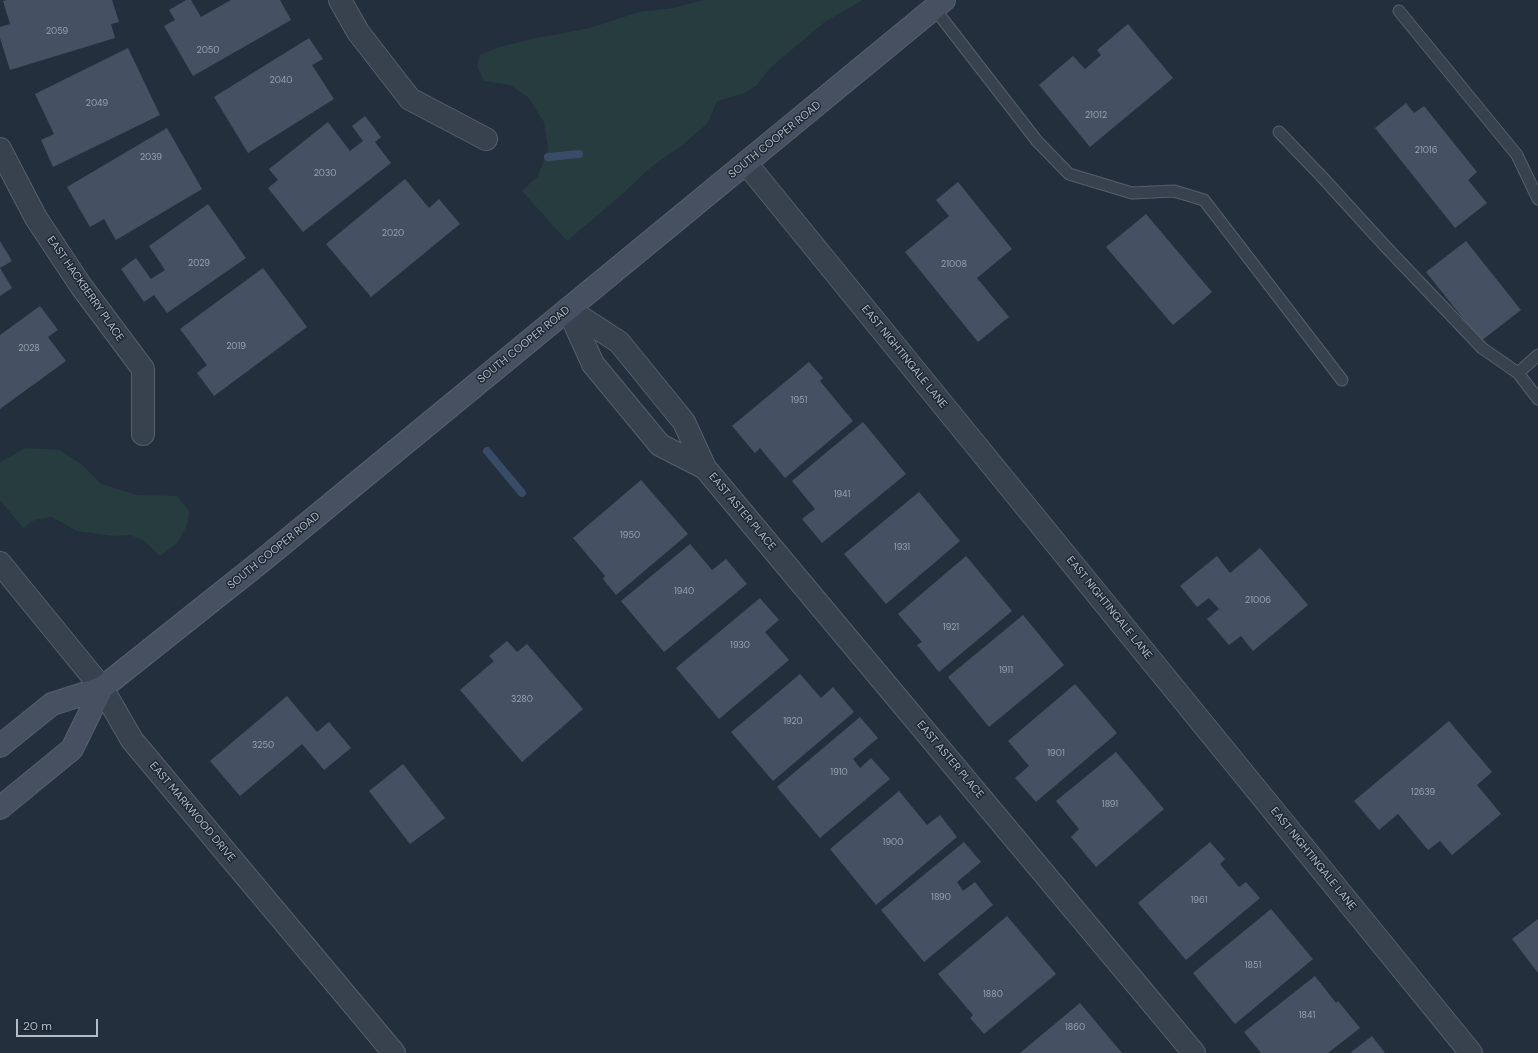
<!DOCTYPE html>
<html>
<head>
<meta charset="utf-8">
<style>
  body { margin:0 }
  #map { position:relative; width:1538px; height:1053px; overflow:hidden; background:#242f3e; font-family:"DM Sans",sans-serif }
  canvas { display:block }
  .scale { position:absolute; left:16px; top:1019px; width:82px; height:18px; box-sizing:border-box; border:2px solid #b4bcc9; border-top:0; padding-left:5px; font-size:12px; line-height:14px; white-space:nowrap; color:#b4bcc9; -webkit-text-stroke:3px #1d2633; paint-order:stroke }
</style>
</head>
<body>
<div id="map">
<canvas width="1538" height="1053"></canvas>
<div class="scale">20 m</div>
</div>
<script>
const c = document.querySelector('canvas').getContext('2d');
c.lineJoin = 'round';
function paint(path, color) {
  c.fillStyle = color;
  c.fill(path, 'evenodd');
}
function shape(rows) {
  const path = new Path2D();
  for (const r of rows) {
    path.moveTo(r[0], r[1]);
    for (let i = 2; i < r.length; i += 2) path.lineTo(r[i], r[i + 1]);
  }
  return path;
}
function stroke(path, color, width, dash) {
  c.strokeStyle = color;
  c.lineWidth = width;
  c.lineCap = dash ? 'butt' : 'round';
  c.setLineDash(dash || []);
  c.stroke(path);
}
function label(font, color, halo, rows, align = 'center') {
  c.font = font + ' "DM Sans",sans-serif';
  c.lineWidth = 3;
  c.setLineDash([]);
  c.textBaseline = 'middle';
  c.strokeStyle = halo;
  c.fillStyle = color;
  for (const [text, x, y, turn = 0] of rows) {
    c.save();
    c.translate(x, y);
    c.rotate((+turn || 0) * Math.PI / 180);
    c.textAlign = isNaN(turn) ? turn : align;
    if (halo) c.strokeText(text, 0, 0);
    c.fillText(text, 0, 0);
    c.restore();
  }
}
paint(shape([
  [704,0,862,0,858,3,826,21,770,68,756,86,742,94,717,101,707,124,680,147,651,167,618,198,567,241,522,191,538,176,548,149,544,122,528,97,510,85,484,81,477,66,480,55,500,47,532,39,590,28,639,12,673,8],
  [26,448,59,450,80,463,101,484,137,495,177,496,189,511,187,525,177,543,160,556,144,541,131,535,113,536,77,531,52,517,34,520,23,528,0,500,0,462]
]), '#263c3f');
stroke(shape([
  [548,157,579,154],
  [487,451,522,493]
]), '#394c67', 8);
paint(shape([
  [7,0,112,0,119,22,111,24,115,38,10,70,0,38,0,27,10,24,3,1],
  [186,0,191,0,201,17,231,0,280,0,291,20,193,76,164,26,175,20,169,10],
  [1128,24,1173,78,1090,147,1039,85,1073,56,1085,69,1101,55,1097,50],
  [309,38,323,59,312,65,334,99,248,153,214,97],
  [128,48,160,115,53,167,41,140,54,134,35,94],
  [1406,103,1414,113,1424,106,1477,172,1468,180,1487,203,1455,228,1375,128],
  [365,116,381,137,375,142,391,163,303,232,268,188,278,180,269,169,328,122,350,151,363,141,352,126],
  [167,128,202,189,116,240,104,219,90,227,67,187],
  [405,179,429,208,439,199,460,224,371,297,326,244],
  [958,182,1012,249,977,278,1009,317,978,342,905,252,949,216,936,200],
  [208,204,246,258,167,313,154,295,144,302,121,269,136,258,151,279,165,270,149,246],
  [1146,214,1212,292,1173,325,1106,247],
  [0,241,12,261,0,268,12,288,0,296],
  [1466,241,1521,310,1481,341,1426,272],
  [263,268,307,327,214,396,197,373,207,365,180,329],
  [40,306,58,330,48,337,66,361,0,409,0,335],
  [809,362,823,378,820,381,853,421,785,478,760,448,755,453,732,426],
  [863,422,906,474,822,543,802,519,815,509,792,481],
  [641,480,688,534,616,595,603,579,605,576,573,538],
  [919,492,960,541,886,604,844,554],
  [690,544,712,570,726,559,747,584,664,652,621,601],
  [1260,548,1308,605,1253,651,1241,636,1229,645,1207,619,1219,609,1209,598,1197,607,1180,586,1217,556,1230,573],
  [966,556,1012,611,939,672,917,645,922,642,898,614],
  [760,598,779,620,765,632,789,660,719,719,676,668],
  [1023,615,1064,665,989,727,948,677],
  [507,641,517,652,527,644,583,709,522,762,460,690,494,661,489,656],
  [800,674,821,698,833,687,854,712,773,781,731,732],
  [1075,684,1117,733,1036,802,1015,778,1029,766,1008,741],
  [287,696,317,732,329,722,351,748,324,770,302,744,240,796,210,761],
  [860,717,878,738,853,759,860,768,871,758,890,779,820,838,777,787],
  [1449,721,1492,772,1477,785,1501,814,1452,855,1440,841,1428,850,1398,814,1379,830,1354,801],
  [1116,752,1164,809,1096,867,1071,837,1079,829,1056,801],
  [403,764,445,818,410,844,369,791],
  [899,791,927,825,940,815,957,837,876,905,830,849],
  [964,842,981,862,957,882,963,891,975,882,993,905,924,962,881,910],
  [1210,842,1225,859,1220,864,1239,887,1246,882,1260,898,1186,960,1138,903],
  [1271,909,1313,959,1235,1024,1193,973],
  [1007,916,1056,974,984,1034,970,1018,973,1015,938,974],
  [1538,919,1538,973,1512,939],
  [1315,976,1336,1003,1338,1001,1360,1028,1328,1053,1261,1053,1244,1032],
  [1080,1003,1122,1053,1020,1053],
  [1372,1036,1385,1053,1350,1053]
]), '#455162');
const lane = shape([
  [934,8,1037,141,1069,174,1132,193,1174,191,1204,200,1342,380],
  [1399,11,1517,155,1538,199],
  [1279,132,1323,178,1385,246,1482,348,1518,373],
  [1538,355,1518,373,1538,399]
]);
const street = shape([
  [340,0,358,32,410,99,486,139],
  [0,149,36,218,81,286,143,369,143,434],
  [746,163,1471,1053],
  [568,309,619,342,684,422,705,468,1194,1053],
  [568,309,593,364,660,445,705,468],
  [0,563,102,688,132,740,394,1053]
]);
const secondary = shape([
  [0,746,52,704,102,688,263,560,944,0],
  [0,808,72,749,102,688]
]);
stroke(lane, '#565f6c', 13);
stroke(street, '#565f6c', 24);
stroke(secondary, '#565f6c', 24);
stroke(lane, '#38414e', 11);
stroke(street, '#38414e', 22);
stroke(secondary, '#465061', 22);
label('9px', '#98a1af', null, [
  ["2059",57,32],
  ["2050",208,51],
  ["2040",281,81],
  ["2049",97,104],
  ["21012",1096,116],
  ["21016",1426,151],
  ["2039",151,158],
  ["2030",325,174],
  ["2020",393,234],
  ["2029",199,264],
  ["21008",954,265],
  ["2019",236,347],
  ["2028",29,349],
  ["1951",799,401],
  ["1941",842,495],
  ["1950",630,536],
  ["1931",902,548],
  ["1940",684,592],
  ["21006",1258,601],
  ["1921",951,628],
  ["1930",740,646],
  ["1911",1006,671],
  ["3280",522,700],
  ["1920",793,722],
  ["3250",263,746],
  ["1901",1056,754],
  ["1910",839,773],
  ["12639",1423,793],
  ["1891",1110,805],
  ["1900",893,843],
  ["1890",941,898],
  ["1961",1199,901],
  ["1851",1253,966],
  ["1880",993,995],
  ["1841",1307,1016],
  ["1860",1075,1028]
]);
label('11px', '#b4bcc9', '#1d2633', [
  ["SOUTH COOPER ROAD",775,140,-39],
  ["EAST HACKBERRY PLACE",85,289,55],
  ["SOUTH COOPER ROAD",524,345,-39],
  ["EAST NIGHTINGALE LANE",904,357,51],
  ["EAST ASTER PLACE",742,512,50],
  ["SOUTH COOPER ROAD",274,551,-39],
  ["EAST NIGHTINGALE LANE",1109,608,51],
  ["EAST ASTER PLACE",950,760,50],
  ["EAST MARKWOOD DRIVE",192,812,50],
  ["EAST NIGHTINGALE LANE",1313,859,51]
]);
</script>
</body>
</html>
